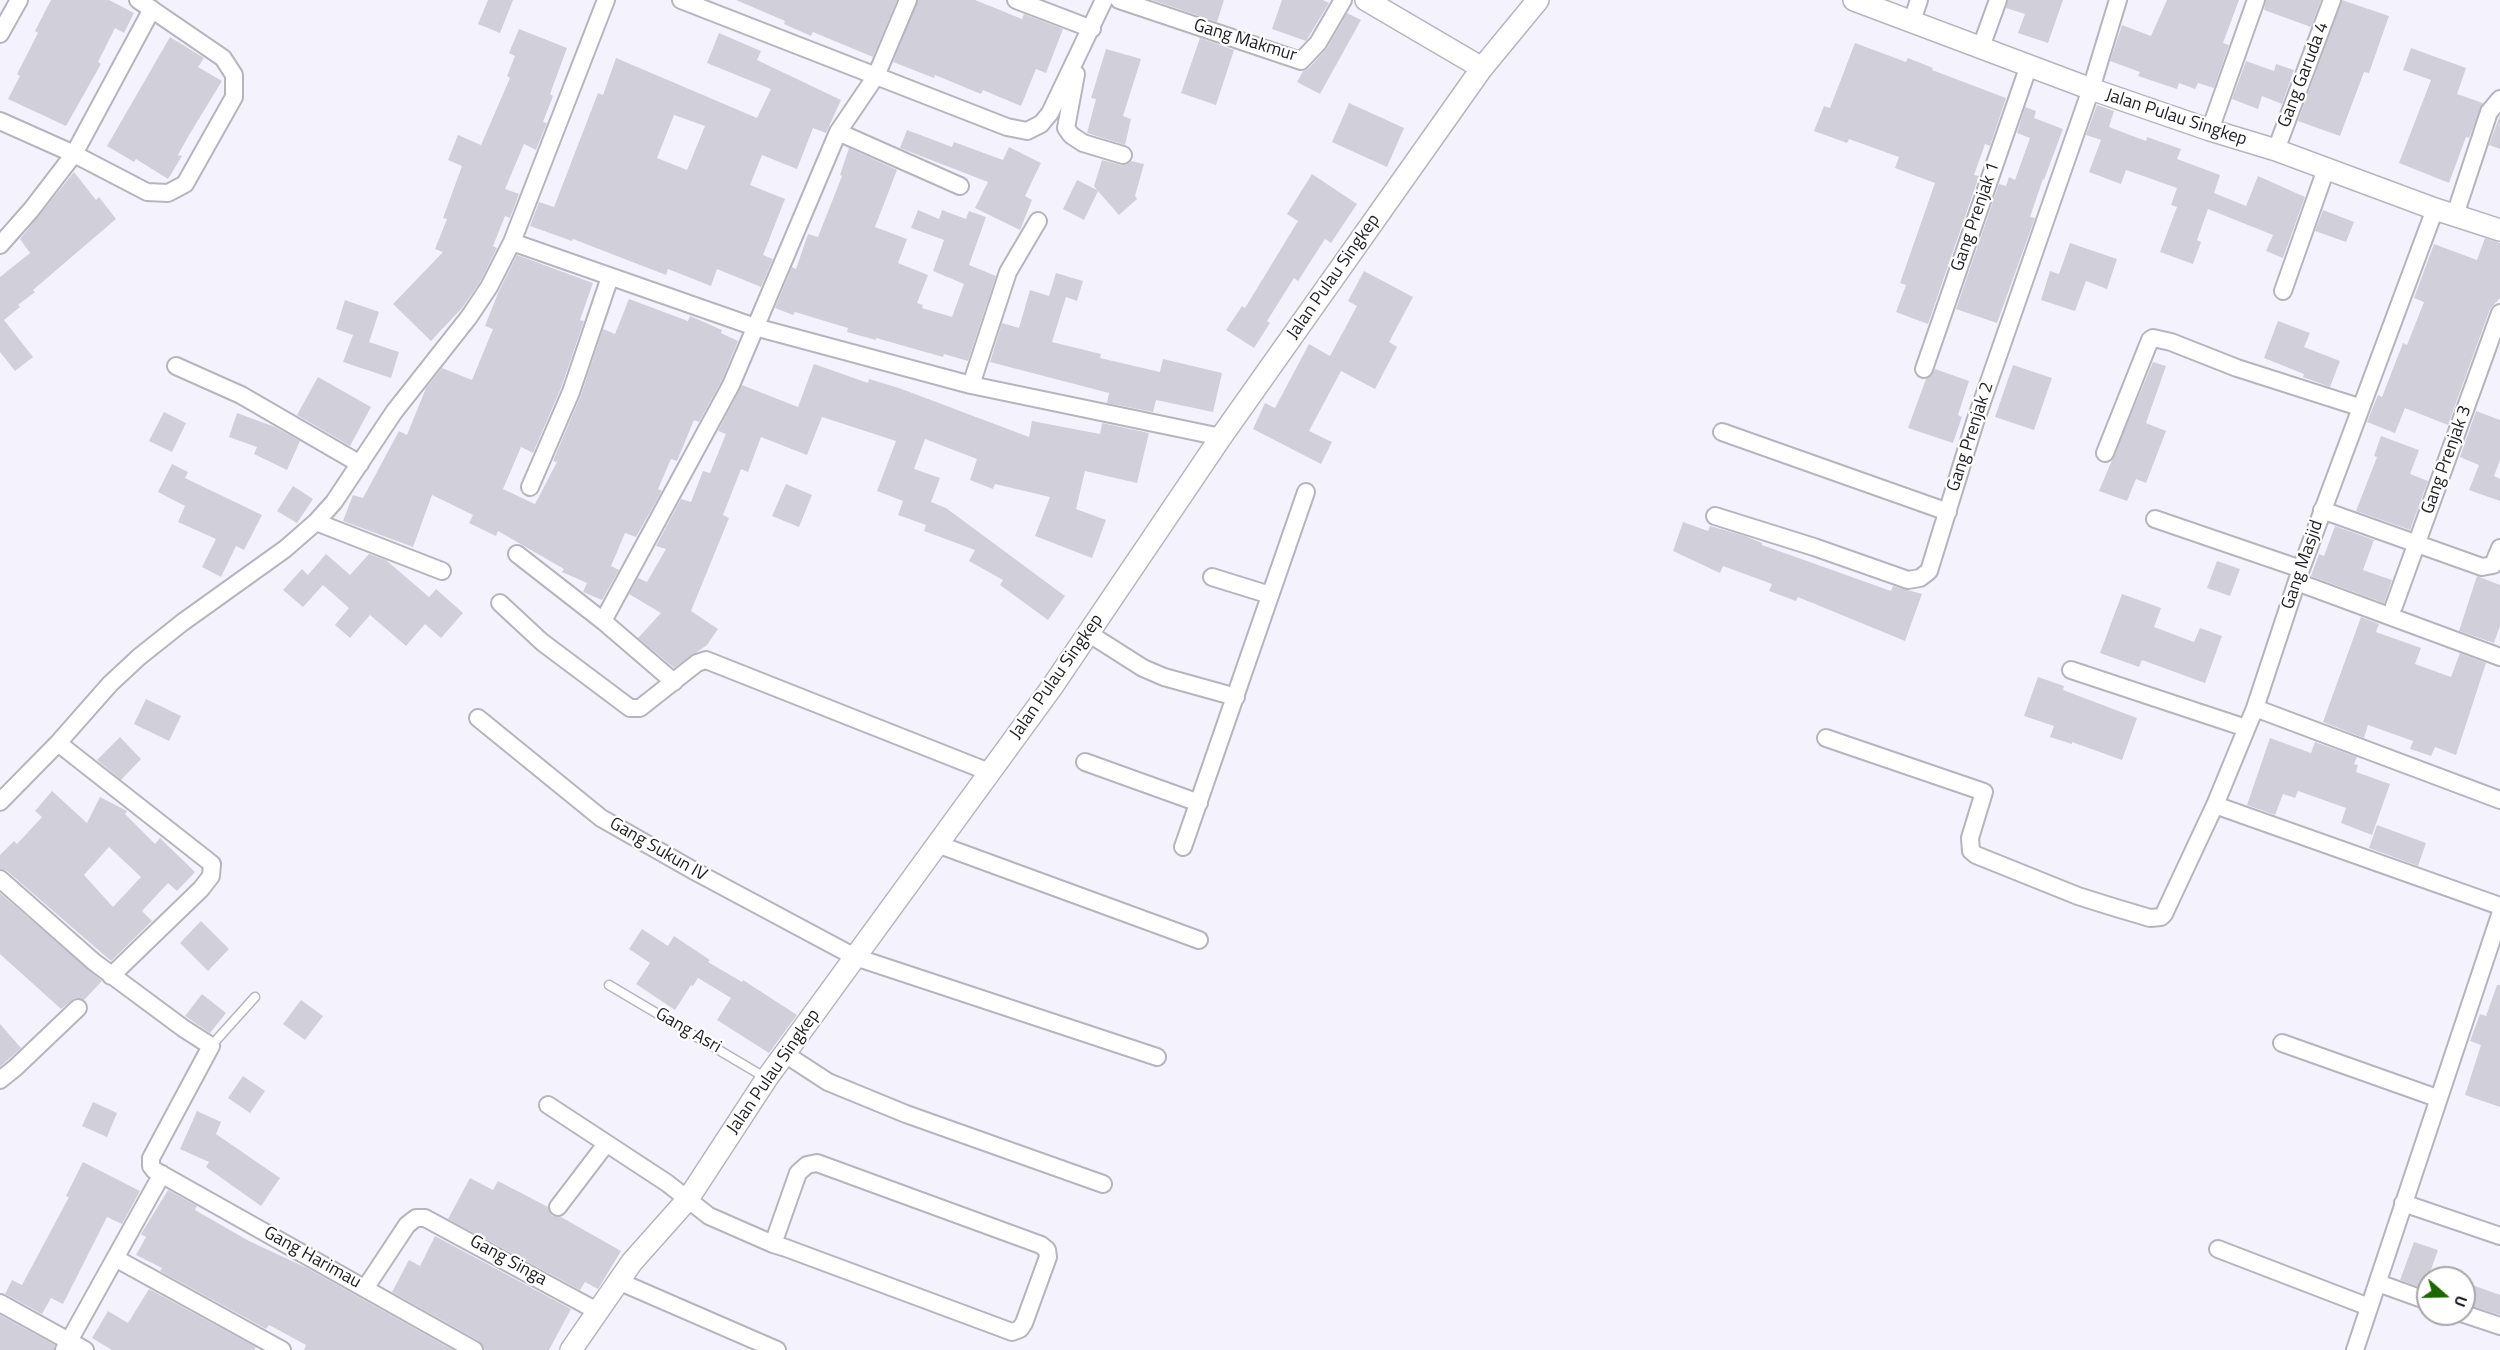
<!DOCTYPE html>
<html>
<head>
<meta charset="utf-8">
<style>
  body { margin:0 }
  #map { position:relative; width:2500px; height:1350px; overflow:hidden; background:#f4f3fd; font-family:"Titillium Web",sans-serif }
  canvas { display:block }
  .north { position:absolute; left:2416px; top:1266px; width:60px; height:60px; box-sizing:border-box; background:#fff; border:2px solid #a6a5a7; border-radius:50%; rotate:110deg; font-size:16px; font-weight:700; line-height:24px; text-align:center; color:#201f23 }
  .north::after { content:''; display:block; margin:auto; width:21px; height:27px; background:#1c6702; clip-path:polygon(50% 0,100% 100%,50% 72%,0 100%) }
</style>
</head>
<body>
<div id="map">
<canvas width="2500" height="1350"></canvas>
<div class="north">U</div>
</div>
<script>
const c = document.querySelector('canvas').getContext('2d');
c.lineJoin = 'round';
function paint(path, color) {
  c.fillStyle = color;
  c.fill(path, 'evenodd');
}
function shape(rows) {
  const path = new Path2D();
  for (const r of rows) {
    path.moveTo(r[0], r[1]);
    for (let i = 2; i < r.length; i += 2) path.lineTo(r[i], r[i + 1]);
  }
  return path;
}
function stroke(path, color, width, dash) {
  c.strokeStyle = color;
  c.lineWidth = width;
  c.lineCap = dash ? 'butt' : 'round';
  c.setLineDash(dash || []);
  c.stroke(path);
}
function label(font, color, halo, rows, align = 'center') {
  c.font = font + ' "Titillium Web",sans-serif';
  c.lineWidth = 4.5;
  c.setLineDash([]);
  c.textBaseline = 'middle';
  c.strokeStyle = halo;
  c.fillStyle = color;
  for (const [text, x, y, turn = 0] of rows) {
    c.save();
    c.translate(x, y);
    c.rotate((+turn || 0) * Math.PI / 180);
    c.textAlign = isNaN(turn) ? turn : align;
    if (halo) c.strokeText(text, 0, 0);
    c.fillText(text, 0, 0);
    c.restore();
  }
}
paint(shape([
  [51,0,109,0,134,13,124,33,115,28,98,62,101,64,66,126,8,99,20,76,17,74,38,33,35,31],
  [488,0,513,0,500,33,478,24],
  [736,0,897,0,873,57,813,32,811,36,784,24,785,21],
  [918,0,975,0,1022,19,1024,14,1063,29,1046,73,1036,69,1021,106,983,90,981,94,935,75,934,78,893,62],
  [1152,0,1224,0,1217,22],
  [1282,0,1323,0,1329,3,1306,41,1272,29],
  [2008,0,2063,0,2048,43,2018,33,2025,14,2006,8],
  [2167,0,2239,0,2223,43,2229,45,2214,88,2198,83,2195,89,2179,83,2177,89,2138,76,2140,72,2110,61,2122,25,2151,36],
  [2266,0,2321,0,2311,27,2264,10],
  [2342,0,2389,16,2369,73,2364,72,2340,136,2298,121],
  [1347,13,1361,20,1320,94,1297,82,1303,71,1309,68,1327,48],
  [519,29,567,48,550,94,553,96,543,122,547,123,536,150,524,144,505,189,519,194,510,218,505,216,493,246,497,248,480,282,462,308,431,341,393,304,443,252,435,249,447,219,443,218,462,166,448,160,458,135,481,145,510,78,507,76,515,56,509,53],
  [719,33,761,51,757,60,841,100,826,133,813,128,797,169,762,155,750,185,785,199,763,255,773,259,761,287,717,269,711,286,668,269,666,275,573,239,572,241,530,226,539,202,554,207,598,93,603,95,616,58,757,118,771,89,707,63],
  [674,115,705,126,687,170,657,158],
  [170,37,204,58,198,67,222,81,189,135,178,155,182,156,168,179,136,159,134,162,107,146],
  [1200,38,1234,50,1216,105,1181,93],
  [1855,43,1906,62,1908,58,1933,68,1932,70,2006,98,1990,146,1985,144,1974,175,1979,176,1928,324,1896,312,1906,285,1900,283,1935,183,1895,168,1899,157,1849,139,1847,143,1814,131,1824,106,1830,108],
  [2411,48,2466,68,2457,94,2483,103,2469,138,2466,137,2449,183,2399,163,2431,80,2403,70],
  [1106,49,1141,59,1123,116,1131,119,1125,145,1087,133,1096,99,1091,98],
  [2246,61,2274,71,2276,64,2294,70,2282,104,2262,96,2258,109,2232,99],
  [1349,103,1404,128,1387,167,1332,142],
  [2097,105,2114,111,2109,127,2146,141,2147,137,2181,149,2177,159,2220,175,2214,193,2246,206,2258,176,2305,197,2283,258,2266,251,2273,235,2208,209,2197,240,2201,242,2193,264,2160,252,2177,207,2171,205,2177,188,2126,170,2121,184,2089,172,2101,140,2086,135],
  [2025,107,2036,111,2034,118,2063,129,2044,180,2043,179,2030,217,2035,218,1997,323,1956,309,1999,184,2006,186,2009,177,2015,180,2030,138,2017,133],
  [2500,115,2500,149,2489,145],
  [907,130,952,147,954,142,1003,160,1009,147,1041,163,1025,196,1032,200,1020,230,975,208,988,182,900,148],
  [849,148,897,170,875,227,907,239,898,263,928,275,917,303,923,305,922,308,952,317,964,284,933,271,944,240,911,228,918,210,939,219,942,210,966,219,969,211,986,217,969,265,996,276,968,361,944,354,943,357,876,338,876,340,847,332,848,328,795,312,793,315,775,308,792,267,796,269,808,234,818,237,842,176,840,175],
  [1102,160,1121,165,1126,165,1131,161,1144,164,1135,196,1137,199,1119,215,1098,191,1084,220,1063,209,1077,180,1097,190,1094,186],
  [74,172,96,200,99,197,116,219,33,290,35,292,18,305,20,307,4,320,33,357,15,371,0,352,0,277,30,253,20,239],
  [1312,174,1357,204,1331,243,1325,239,1298,281,1294,278,1267,321,1270,323,1254,348,1226,330,1242,306,1245,308,1298,221,1287,214],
  [2323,210,2354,222,2346,242,2315,231],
  [2485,238,2500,243,2500,298,2490,309,2448,425,2405,408,2395,433,2367,422,2378,395,2382,397,2403,343,2407,345,2424,302,2414,298,2434,244,2477,260],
  [2070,243,2117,259,2107,289,2086,281,2075,311,2041,300,2050,271,2059,274],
  [517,255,593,283,580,320,584,321,561,388,533,453,521,447,503,489,535,504,557,462,553,461,581,395,603,329,615,334,629,299,688,321,690,316,722,330,721,333,738,341,722,380,699,422,694,420,677,461,671,459,658,489,662,491,636,537,625,533,611,566,619,570,602,600,583,592,587,583,562,572,564,569,498,531,496,536,469,523,473,515,432,495,413,547,343,521,353,495,363,498,399,431,407,435,426,388,442,368,472,380,493,329,485,326,498,293],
  [1364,271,1413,297,1389,342,1397,347,1375,389,1341,371,1309,431,1332,442,1321,464,1253,429,1265,403,1275,408,1309,344,1330,356,1357,306,1348,301],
  [1056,273,1083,281,1077,301,1066,297,1052,342,1101,354,1100,358,1160,372,1163,359,1222,373,1213,412,1156,400,1153,412,1107,403,1109,393,990,362,1002,323,1019,328,1030,290,1049,296],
  [345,300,379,312,369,342,399,352,391,378,343,362,353,335,336,329],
  [2278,321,2310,333,2304,347,2340,361,2330,387,2303,377,2304,374,2264,358],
  [2153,362,2166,366,2146,423,2166,431,2146,483,2136,479,2127,501,2099,491],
  [814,364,868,383,869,379,899,388,1029,437,1032,421,1100,434,1102,423,1149,433,1137,483,1085,471,1076,509,1106,520,1092,558,1035,536,1050,497,995,484,993,489,970,480,977,459,925,439,914,469,940,478,931,502,946,508,1065,596,1048,620,1000,585,1003,580,969,561,975,550,924,531,926,525,898,515,903,501,877,491,896,441,822,417,807,455,761,437,748,472,741,469,723,515,729,518,691,611,718,629,707,645,674,668,638,638,661,613,629,594,638,578,647,582,666,549,656,546,681,499,691,502,703,471,710,473,726,434,718,431,742,385,798,407],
  [2013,365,2052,378,2034,430,1995,417],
  [1935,369,1969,381,1958,415,1962,417,1953,443,1908,428,1926,379,1931,376],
  [318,377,371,407,350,446,297,415],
  [2476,411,2500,420,2500,460,2494,476,2500,479,2500,501,2469,490,2479,465,2460,457],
  [164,412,186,423,172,452,149,441],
  [237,413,275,427,300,441,287,470,254,454,257,447,229,437],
  [2381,436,2419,450,2410,474,2428,481,2410,530,2356,511,2377,457,2374,456],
  [172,464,188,472,185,478,262,515,244,550,236,546,221,577,202,567,216,539,178,522,185,506,158,492],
  [786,484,812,495,799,527,772,516],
  [293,486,313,499,297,523,277,511],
  [1683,522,1708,531,1710,526,1745,536,1762,543,1762,545,1891,591,1893,586,1922,594,1905,641,1798,597,1796,601,1769,591,1772,584,1723,566,1720,573,1673,551],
  [2335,526,2374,540,2363,570,2392,580,2384,603,2311,576,2319,554,2324,556],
  [326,554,350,575,369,554,386,560,429,597,436,589,463,613,441,638,425,624,406,646,370,615,350,638,335,625,349,608,323,585,303,607,283,590,302,569,308,575],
  [2217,561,2240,569,2230,596,2207,588],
  [2477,576,2500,585,2500,626,2494,643,2459,631],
  [2122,594,2161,608,2154,627,2194,642,2200,628,2222,636,2205,683,2142,660,2139,667,2100,653],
  [2361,617,2379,624,2376,632,2421,648,2415,664,2451,677,2460,653,2486,663,2456,755,2435,747,2431,756,2410,749,2413,741,2368,725,2364,738,2323,722],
  [2038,677,2064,686,2063,690,2137,718,2122,760,2072,742,2072,744,2050,737,2054,726,2024,716],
  [146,699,181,716,169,741,134,724],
  [120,737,141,759,121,780,97,760],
  [2270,738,2311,753,2315,742,2357,757,2354,764,2358,765,2356,772,2390,784,2372,835,2341,823,2346,808,2298,791,2295,798,2283,794,2275,815,2247,805],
  [52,791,87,823,100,797,127,811,125,814,155,844,160,838,195,872,177,891,168,883,142,911,152,921,111,961,7,871,0,869,0,855,14,841,17,844,42,817,35,811],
  [109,847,141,877,113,907,84,875],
  [2377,825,2426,843,2418,866,2369,848],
  [0,893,102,981,84,1000,75,998,61,1009,0,954],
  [201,921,229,949,208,971,180,943],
  [642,929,668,946,674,936,710,960,708,962,742,982,743,980,797,1015,769,1053,717,1020,731,998,698,978,693,986,691,985,675,1010,636,984,650,963,629,949],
  [2497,985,2500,985,2500,1107,2465,1095,2481,1045,2470,1041,2480,1014,2486,1016],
  [202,994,226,1013,210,1033,185,1016],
  [301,1000,323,1016,305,1040,283,1024],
  [0,1024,21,1048,0,1067],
  [243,1076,265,1091,250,1113,228,1098],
  [93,1102,117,1113,107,1137,82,1126],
  [197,1111,221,1122,216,1134,280,1178,261,1206,206,1167,209,1162,180,1149],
  [83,1162,140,1191,122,1224,107,1217,63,1304,51,1298,42,1314,5,1294,12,1280,22,1285,69,1197,66,1196],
  [470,1178,493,1190,498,1181,548,1207,552,1216,561,1217,621,1251,598,1289,585,1282,580,1290,448,1219],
  [168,1190,197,1206,195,1210,249,1241,307,1268,453,1350,304,1350,306,1345,269,1325,266,1329,160,1271,162,1268,136,1255,146,1237,141,1234],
  [435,1236,571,1309,549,1350,484,1350,479,1341,392,1292,409,1260,420,1266],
  [2414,1242,2438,1250,2428,1278,2428,1290,2400,1280],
  [2464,1282,2500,1295,2500,1315,2464,1304],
  [149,1289,256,1347,254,1350,112,1350,92,1338,108,1311,128,1323],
  [0,1315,55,1345,54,1350,0,1350]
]), '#d1d0da');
const service = shape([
  [609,985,766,1078],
  [211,1046,255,997]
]);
const minor = shape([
  [681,0,1007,127,1027,131,1041,124,1050,113,1104,0],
  [1016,0,1092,29],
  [1119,0,1301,61,1318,43,1343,0],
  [1912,21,1919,0],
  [0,34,19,0],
  [1981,47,1998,0],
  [1076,74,1066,128,1071,135,1083,143,1123,155],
  [0,121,74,154,147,192,168,193,185,184,234,97,234,75,223,58,138,0],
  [2210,130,2256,0],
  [838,132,960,186],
  [2276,150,2332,0],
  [2455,215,2489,112,2500,99],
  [512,242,755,327,971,385,1221,437],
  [0,245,31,210,74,154,152,9],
  [2283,291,2326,169],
  [176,366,241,395,360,464],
  [1924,369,2029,65],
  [971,385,1008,272,1038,221],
  [1722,432,1948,512],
  [2105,453,2150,340,2153,338,2171,342,2237,368,2359,407],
  [530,487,571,392,610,277],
  [2322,510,2482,567,2493,565,2500,548],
  [1715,516,1814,547,1908,580,1920,578,1929,571,1975,422,2091,89,2118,0],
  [2155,519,2301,569],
  [316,522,442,571],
  [517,554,603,621,674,682],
  [1212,577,1270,595],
  [2297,582,2500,657],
  [500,603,542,642,630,708,640,708,697,663,706,660,989,772],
  [2394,606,2500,313],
  [603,621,731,385,838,132,876,76,908,0],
  [1088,633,1143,668,1164,677,1236,697],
  [2071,670,2246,728],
  [2255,708,2500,800],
  [478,718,601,818,696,872,855,957,1157,1057],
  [1826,738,1984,792,1970,838,1971,851,1976,855,2078,896,2113,907,2150,918,2161,917,2164,914,2215,805,2255,708,2301,569,2435,209],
  [58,743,212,864,211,876,201,889,111,976],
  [1085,762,1199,803],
  [0,802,58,743,110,684,139,657,183,622,285,549,316,522,334,502,394,412,469,317,489,287,512,242,606,0],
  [2215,805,2500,906],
  [937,844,1199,940],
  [1183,847,1306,492],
  [0,879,94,962,183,1028,211,1046,151,1158,151,1166,154,1170,474,1350],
  [2282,1043,2437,1098],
  [785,1054,828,1082,906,1114,1103,1184],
  [0,1080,15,1068,78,1008],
  [548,1105,667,1183,709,1216,773,1244,786,1248,1012,1332,1020,1329,1024,1323,1048,1257,1047,1250,1041,1245,817,1163,807,1165,798,1173,773,1244],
  [2403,1203,2500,1236],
  [558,1207,606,1144],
  [2218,1249,2369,1307],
  [115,1258,282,1350],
  [618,1281,777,1350],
  [2378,1283,2428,1301],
  [366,1287,407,1225,416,1218,425,1218,597,1311],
  [0,1303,85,1350],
  [2464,1314,2500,1326],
  [64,1350,162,1174],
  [2355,1350,2500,915]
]);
const tertiary = shape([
  [1366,0,1482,68],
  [1854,0,2091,89,2210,130,2276,150,2435,209,2500,230],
  [571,1350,632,1262,688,1199,767,1078,1052,687,1221,437,1482,68,1538,0]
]);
stroke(service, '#b6b5bf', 11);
stroke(minor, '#b6b5bf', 20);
stroke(tertiary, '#b6b5bf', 24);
stroke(service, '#fff', 8);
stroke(minor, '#fff', 16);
stroke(tertiary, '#fff', 21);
label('18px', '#201f23', '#fff', [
  ["Gang Makmur",1245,41,17],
  ["Gang Garuda 4",2304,75,-69],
  ["Jalan Pulau Singkep",2176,118,18],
  ["Gang Prenjak 1",1976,217,-71],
  ["Jalan Pulau Singkep",1334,277,-55],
  ["Gang Prenjak 2",1971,437,-72],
  ["Gang Prenjak 3",2447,460,-70],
  ["Gang Masjid",2303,565,-71],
  ["Jalan Pulau Singkep",1057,677,-55],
  ["Gang Sukun IV",658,850,30],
  ["Gang Asri",688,1031,30],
  ["Jalan Pulau Singkep",774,1072,-55],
  ["Gang Harimau",312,1258,29],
  ["Gang Singa",508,1261,29]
]);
</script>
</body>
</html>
